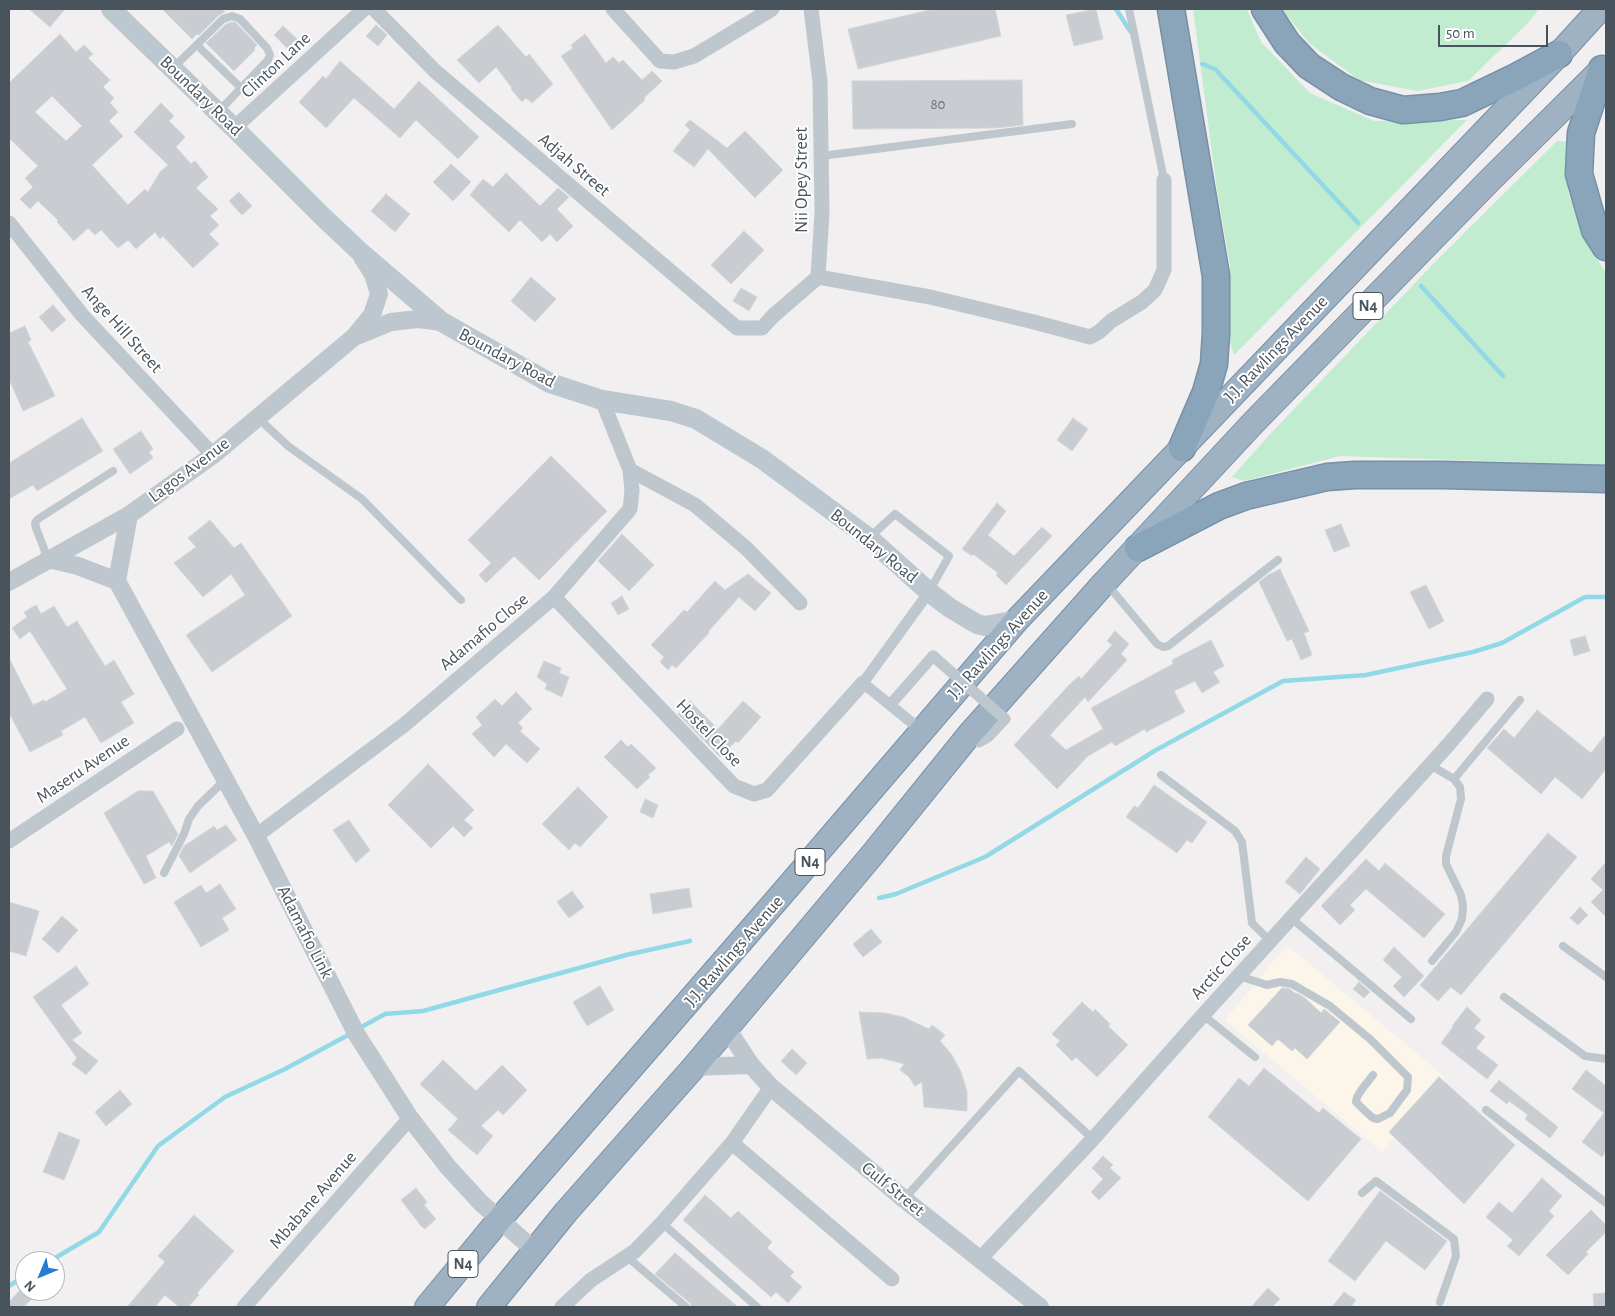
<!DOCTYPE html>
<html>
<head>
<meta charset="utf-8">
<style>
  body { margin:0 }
  #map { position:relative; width:1615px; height:1316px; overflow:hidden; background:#f1efef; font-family:"Alegreya Sans",sans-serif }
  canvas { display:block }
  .frame { position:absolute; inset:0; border:10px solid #48535b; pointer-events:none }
  .north { position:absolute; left:15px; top:1251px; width:50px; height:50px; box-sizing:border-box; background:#fff; border:1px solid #b6babd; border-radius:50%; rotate:225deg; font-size:14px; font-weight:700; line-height:20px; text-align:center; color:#48535b }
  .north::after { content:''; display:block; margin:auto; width:18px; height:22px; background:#267dd4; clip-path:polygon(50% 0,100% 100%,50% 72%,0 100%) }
  .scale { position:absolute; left:1438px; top:25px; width:110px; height:22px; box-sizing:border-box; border:2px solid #48535b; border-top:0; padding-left:6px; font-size:15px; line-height:18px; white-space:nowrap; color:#48535b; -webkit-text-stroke:4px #fff; paint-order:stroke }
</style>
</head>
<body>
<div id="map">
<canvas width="1615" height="1316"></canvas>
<div class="frame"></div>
<div class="north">N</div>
<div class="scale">50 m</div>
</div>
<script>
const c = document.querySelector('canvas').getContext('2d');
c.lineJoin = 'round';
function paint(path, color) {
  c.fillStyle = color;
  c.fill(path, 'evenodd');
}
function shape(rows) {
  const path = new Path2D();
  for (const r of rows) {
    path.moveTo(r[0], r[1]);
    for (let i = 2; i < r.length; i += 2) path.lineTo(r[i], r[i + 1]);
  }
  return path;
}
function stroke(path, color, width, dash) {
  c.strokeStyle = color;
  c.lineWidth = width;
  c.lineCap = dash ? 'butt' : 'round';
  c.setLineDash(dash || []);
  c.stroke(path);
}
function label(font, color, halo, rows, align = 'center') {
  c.font = font + ' "Alegreya Sans",sans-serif';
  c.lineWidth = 4;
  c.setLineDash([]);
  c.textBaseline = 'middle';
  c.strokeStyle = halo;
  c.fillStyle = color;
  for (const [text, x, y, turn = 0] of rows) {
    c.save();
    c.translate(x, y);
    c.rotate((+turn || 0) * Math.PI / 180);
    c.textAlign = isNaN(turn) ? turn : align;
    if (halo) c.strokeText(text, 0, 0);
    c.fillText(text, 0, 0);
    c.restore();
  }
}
paint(shape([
  [1287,945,1445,1077,1382,1152,1225,1020]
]), '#fbf5ea');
paint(shape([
  [1193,9,1247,9,1261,42,1310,93,1374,121,1467,120,1234,355,1229,338,1230,266,1217,190],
  [1282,9,1539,9,1527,24,1468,81,1417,91,1359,80,1309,43],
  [1557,141,1571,142,1568,192,1589,246,1606,273,1606,465,1340,456,1244,481,1232,477,1271,433,1438,259]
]), '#c1eccf');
stroke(shape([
  [1116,9,1130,31],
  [1202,64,1215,69,1358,223],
  [1421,286,1503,376],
  [879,898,896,894,985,857,1156,750,1283,681,1366,675,1473,652,1502,643,1585,597,1606,597],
  [358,1029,385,1014,423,1011,626,955,690,941],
  [50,1261,99,1232,158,1146,225,1097,285,1069,352,1033],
  [9,1286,25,1276]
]), '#91d9e6', 4.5);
const building = shape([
  [29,9,65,9,50,27,29,9],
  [162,9,221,9,225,12,219,15,199,35,197,34,192,39,162,9],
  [934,9,995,9,1001,36,858,69,848,29,934,9],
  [1096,9,1103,39,1074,46,1066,15,1096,9],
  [232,22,236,23,257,45,254,48,255,50,234,71,206,43,226,24,232,22],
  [376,25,387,35,378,46,366,36,376,25],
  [498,25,526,57,529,54,553,84,532,103,526,98,522,102,511,89,512,88,496,67,479,83,457,60,498,25],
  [283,26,298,40,288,49,274,35,283,26],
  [60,34,76,52,84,45,93,54,88,58,110,80,103,87,114,98,110,103,118,112,109,121,123,136,92,165,128,205,145,189,148,192,160,172,168,165,134,132,161,103,174,116,169,121,185,137,176,147,191,164,195,161,208,177,196,188,218,209,210,216,219,225,209,234,219,244,193,268,163,236,160,239,155,232,136,249,128,240,118,248,101,230,95,235,88,228,74,241,57,222,58,220,38,201,30,209,20,199,33,187,25,178,38,166,9,138,9,83,60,34],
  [52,96,82,126,66,141,35,112,52,96],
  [585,34,606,63,613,57,619,63,623,60,642,80,652,71,662,81,644,98,645,100,612,130,561,56,573,48,571,45,585,34],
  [340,61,394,109,419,81,479,137,458,159,416,120,400,138,354,98,326,128,299,102,323,76,326,79,340,61],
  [1022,80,1023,125,995,128,853,129,852,81,1022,80],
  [690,120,727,148,745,131,783,170,755,198,708,149,694,167,673,151,690,130,685,125,690,120],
  [451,164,471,182,453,201,433,182,451,164],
  [506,173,540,206,558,188,569,197,557,209,573,226,557,242,550,234,542,242,520,220,509,232,470,195,483,179,493,187,506,173],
  [239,192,252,206,242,215,229,201,239,192],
  [386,194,410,214,395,232,371,211,386,194],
  [744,231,764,250,731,284,711,265,744,231],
  [531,277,556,299,535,322,511,301,531,277],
  [741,288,757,297,749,311,733,301,741,288],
  [53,305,66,320,52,332,39,317,53,305],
  [25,326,31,340,28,342,55,396,23,411,9,379,9,333,25,326],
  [82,418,103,451,37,491,33,485,9,499,9,463,82,418],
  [1073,418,1088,429,1072,451,1057,440,1073,418],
  [141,431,153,449,149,452,153,458,130,474,113,449,141,431],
  [551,456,607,511,539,580,514,556,486,583,479,575,491,563,468,540,551,456],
  [997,503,1006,511,988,535,1014,556,1042,527,1052,536,1006,585,996,575,998,573,973,554,972,556,962,549,997,503],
  [210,520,234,548,241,543,292,616,212,672,186,635,245,595,231,574,203,597,174,563,196,547,188,538,210,520],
  [1341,524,1350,546,1334,552,1325,530,1341,524],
  [622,534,654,565,629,591,598,561,622,534],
  [1280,569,1309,631,1304,633,1312,655,1301,660,1292,639,1287,641,1259,582,1268,575,1280,569],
  [748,574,771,593,755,611,739,597,708,632,709,633,676,668,672,665,668,670,660,662,664,657,651,645,684,610,687,612,715,581,725,590,748,574],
  [1426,585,1444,621,1429,629,1410,592,1426,585],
  [622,596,629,609,618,615,611,603,622,596],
  [36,605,41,614,54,606,67,627,77,621,105,666,114,660,134,694,121,702,134,723,101,743,85,717,61,731,63,735,30,752,9,713,9,658,33,705,44,700,45,702,67,689,30,631,20,639,12,628,27,617,24,612,36,605],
  [1115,631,1129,644,1121,654,1127,660,1088,702,1085,697,1050,735,1066,750,1103,729,1091,708,1173,664,1172,660,1211,640,1224,666,1213,672,1220,682,1202,693,1195,681,1174,691,1185,712,1146,732,1145,729,1115,746,1112,742,1088,756,1057,789,1014,745,1069,685,1079,676,1081,679,1112,645,1107,641,1115,631],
  [1585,636,1590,651,1574,656,1570,640,1585,636],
  [544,661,561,668,559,673,569,677,562,697,545,689,547,684,537,677,544,661],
  [516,692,532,709,518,723,523,728,520,731,540,749,527,763,506,744,494,757,472,734,482,725,476,717,495,699,502,706,516,692],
  [690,701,718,729,743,701,761,717,738,743,736,741,720,757,678,714,690,701],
  [1537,710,1591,753,1606,734,1606,769,1582,799,1555,777,1541,794,1487,748,1504,729,1514,738,1537,710],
  [621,740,628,747,631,744,656,768,648,775,650,777,637,789,604,757,621,740],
  [428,764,474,810,464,820,473,828,464,837,453,826,431,848,388,805,428,764],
  [1154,785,1207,822,1192,843,1187,840,1177,853,1126,817,1134,806,1138,808,1154,785],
  [578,787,608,817,580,847,575,843,569,850,542,824,578,787],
  [138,791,153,791,178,834,172,846,169,842,146,856,156,878,144,884,104,813,138,791],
  [645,799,658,805,653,818,640,812,645,799],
  [349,820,370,850,356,863,333,830,349,820],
  [226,825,237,840,190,873,179,856,184,846,214,826,217,830,226,825],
  [1548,833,1577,857,1461,995,1451,987,1438,1001,1420,985,1548,833],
  [1306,857,1320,869,1300,894,1285,882,1306,857],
  [1366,859,1379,871,1385,863,1445,914,1424,938,1366,889,1350,905,1355,910,1340,925,1321,906,1366,859],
  [1606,862,1606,917,1591,902,1603,890,1591,879,1606,862],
  [220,884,236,909,222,918,229,930,201,947,174,902,201,885,206,893,220,884],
  [689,888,692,907,653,914,650,894,689,888],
  [572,891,584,907,569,918,557,902,572,891],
  [9,902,39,911,26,956,9,951,9,902],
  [1580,907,1588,915,1578,925,1570,918,1580,907],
  [62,916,78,930,58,953,42,939,62,916],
  [871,929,882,942,863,957,853,944,871,929],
  [1394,947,1424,976,1404,997,1393,986,1402,977,1383,960,1394,947],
  [76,966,89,984,61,1005,82,1033,72,1040,98,1061,86,1075,72,1064,77,1058,33,997,76,966],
  [1359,982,1370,992,1364,998,1353,989,1359,982],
  [600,986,614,1010,587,1026,573,1002,600,986],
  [1282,988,1290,989,1296,994,1297,993,1305,998,1321,1013,1324,1009,1340,1022,1307,1059,1295,1048,1292,1051,1278,1039,1272,1046,1248,1025,1282,988],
  [1082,1002,1093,1012,1095,1009,1110,1024,1108,1026,1128,1045,1097,1077,1076,1057,1072,1061,1056,1045,1060,1041,1052,1034,1082,1002],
  [1467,1007,1481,1020,1474,1028,1485,1037,1476,1048,1498,1065,1487,1079,1441,1043,1453,1027,1452,1026,1467,1007],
  [859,1012,885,1013,903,1017,929,1029,932,1025,945,1035,940,1041,952,1055,961,1072,967,1091,967,1111,924,1107,922,1082,915,1086,909,1077,900,1070,904,1064,881,1058,867,1059,859,1012],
  [792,1049,807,1063,796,1075,781,1061,792,1049],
  [443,1060,476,1091,502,1065,527,1090,503,1115,498,1110,481,1126,493,1136,477,1155,448,1130,458,1119,420,1084,443,1060],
  [1264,1068,1319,1113,1323,1108,1361,1139,1308,1201,1208,1117,1239,1078,1249,1086,1264,1068],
  [1586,1070,1606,1086,1606,1151,1602,1157,1582,1142,1604,1113,1572,1089,1586,1070],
  [1439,1077,1515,1145,1464,1204,1389,1132,1439,1077],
  [1499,1080,1558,1127,1550,1138,1525,1119,1528,1115,1509,1101,1507,1104,1490,1091,1499,1080],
  [120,1090,132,1104,106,1126,95,1112,120,1090],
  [59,1132,80,1140,64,1180,43,1172,59,1132],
  [1103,1156,1113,1165,1110,1168,1121,1178,1099,1200,1091,1192,1103,1179,1092,1168,1103,1156],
  [1542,1178,1562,1196,1549,1211,1554,1216,1519,1256,1507,1246,1513,1240,1486,1217,1499,1202,1512,1213,1542,1178],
  [416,1188,427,1202,424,1205,436,1219,425,1229,421,1226,401,1200,416,1188],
  [1380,1191,1447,1241,1425,1270,1386,1241,1355,1281,1328,1261,1380,1191],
  [705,1195,731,1218,738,1211,772,1242,767,1248,794,1272,790,1276,802,1287,788,1303,776,1292,771,1297,683,1220,705,1195],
  [1591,1210,1606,1225,1606,1232,1586,1252,1588,1254,1568,1275,1546,1255,1591,1210],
  [194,1215,234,1251,197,1293,199,1295,188,1307,179,1307,165,1295,155,1307,127,1307,165,1262,158,1256,194,1215],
  [675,1253,738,1307,692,1307,690,1303,655,1274,675,1253],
  [22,1288,32,1299,23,1307,9,1307,9,1302,22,1288],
  [1268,1288,1280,1299,1272,1307,1251,1307,1268,1288],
  [1344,1292,1356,1300,1351,1307,1332,1307,1344,1292],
  [1606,1293,1606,1307,1594,1307,1593,1294,1606,1293]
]);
paint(building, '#c9ccd1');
stroke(building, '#d3d6da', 1);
const trunk = shape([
  [427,1307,499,1220,775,902,1017,620,1559,54,1600,9],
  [489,1307,566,1212,694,1067,872,855,969,735,1105,582,1254,422,1489,181,1603,68]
]);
const motorway = shape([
  [1171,9,1216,276,1216,333,1214,364,1206,392,1182,448],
  [1265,9,1287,43,1309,66,1341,87,1370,101,1403,110,1440,107,1462,103,1516,77,1559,54],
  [1602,69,1581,133,1579,174,1595,230,1606,247],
  [1138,548,1219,506,1246,496,1327,477,1355,475,1442,475,1606,479]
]);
stroke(trunk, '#7690a6', 26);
stroke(motorway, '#7690a6', 29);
stroke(shape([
  [1129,9,1164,180],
  [197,45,242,89],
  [173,68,223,19,232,16,240,19,267,48,270,55,268,60,218,112],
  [821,156,1072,124],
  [258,418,288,446,362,499,461,600],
  [869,538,895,514,949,556,930,590],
  [48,559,36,528,35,523,38,519,113,471],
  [1106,583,1157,644,1163,647,1168,646,1278,560],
  [1430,765,1454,779,1460,787,1461,799,1446,856,1446,864,1461,895,1463,906,1462,919,1456,932,1432,961],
  [1161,775,1235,831,1242,842,1252,923,1270,941],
  [1454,779,1520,700],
  [164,873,184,834,189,819,198,806,225,780],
  [1291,918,1411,1019],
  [1563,946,1606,977],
  [1239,976,1267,985,1280,982,1292,984,1330,1006,1370,1039,1408,1077,1407,1090,1390,1113,1378,1119,1373,1118,1366,1112,1356,1102,1357,1097,1362,1089,1373,1075],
  [1504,997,1585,1056,1606,1059],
  [1203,1015,1255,1057],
  [1486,1110,1606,1203],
  [1362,1193,1376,1181,1454,1239,1456,1256,1440,1302],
  [904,1199,1019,1071,1093,1139],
  [662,1223,757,1307],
  [626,1256,686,1307]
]), '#bec7cd', 8);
stroke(shape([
  [890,705,933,656],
  [922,731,863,683,929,592],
  [969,735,979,742,988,737,1005,719]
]), '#bec7cd', 11);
stroke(shape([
  [374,9,435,71,737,328,762,328,773,316,818,277,822,213,820,82,811,9],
  [613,9,660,61,674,62,694,56,772,9],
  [234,128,364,9],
  [9,223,82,315,213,455],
  [818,277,930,297,1034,322,1090,337,1099,332,1111,321,1142,302,1155,290,1164,270,1164,180],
  [630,470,695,505,746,548,800,603],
  [554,597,734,786,754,794,767,790,863,683],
  [256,836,404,725,554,597,630,509,632,491,630,470,602,400],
  [9,841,177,729],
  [732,1143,892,1279],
  [980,1259,1093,1139,1203,1015,1449,744,1487,699],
  [244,1307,410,1118],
  [562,1307,591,1280,635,1251,662,1223,732,1143,771,1087]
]), '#bec7cd', 15);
stroke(shape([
  [357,336,391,322,418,319,442,322],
  [129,515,117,581,256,836,357,1035,410,1118,448,1167,481,1203,535,1251],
  [48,559,78,566,117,581],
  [9,582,129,515,213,455,354,337,372,315,379,294,373,274,362,257],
  [726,1027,751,1065,771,1087,904,1199,1040,1307],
  [694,1067,751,1065]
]), '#bec7cd', 18);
stroke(shape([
  [111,9,234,128,321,215,358,250,442,322,550,383,602,400,671,411,696,419,762,459,869,538,929,592,950,608,977,624,985,626,1017,620]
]), '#bcc7cf', 20);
stroke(trunk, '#9eb2c3', 24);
stroke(motorway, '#8aa4ba', 26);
stroke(shape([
  [933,656,1005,719]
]), '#bec7cd', 11);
label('15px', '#687178', null, [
  ["80",938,104]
]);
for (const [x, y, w] of [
  [1368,306,30],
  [810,862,30],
  [463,1264,30]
]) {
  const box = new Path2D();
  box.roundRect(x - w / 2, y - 13.5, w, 27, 4);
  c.fillStyle = '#fff';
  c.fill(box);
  stroke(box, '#48535b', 1);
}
label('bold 16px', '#48535b', null, [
  ["N4",1368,306],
  ["N4",810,862],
  ["N4",463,1264]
]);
label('18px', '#48535b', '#fff', [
  ["Clinton Lane",276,65,-43],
  ["Boundary Road",201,96,44],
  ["Adjah Street",574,165,40],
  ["Nii Opey Street",802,180,-90],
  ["Ange Hill Street",122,329,48],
  ["J.J. Rawlings Avenue",1276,349,-46],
  ["Boundary Road",507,358,28],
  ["Lagos Avenue",189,470,-37],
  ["Boundary Road",874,546,39],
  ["Adamafio Close",484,632,-40],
  ["J.J. Rawlings Avenue",998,644,-48],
  ["Hostel Close",709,733,46],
  ["Maseru Avenue",83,769,-34],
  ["Adamafio Link",305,932,63],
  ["J.J. Rawlings Avenue",734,951,-49],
  ["Arctic Close",1221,967,-48],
  ["Gulf Street",893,1189,39],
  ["Mbabane Avenue",313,1200,-49]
]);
</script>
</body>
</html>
